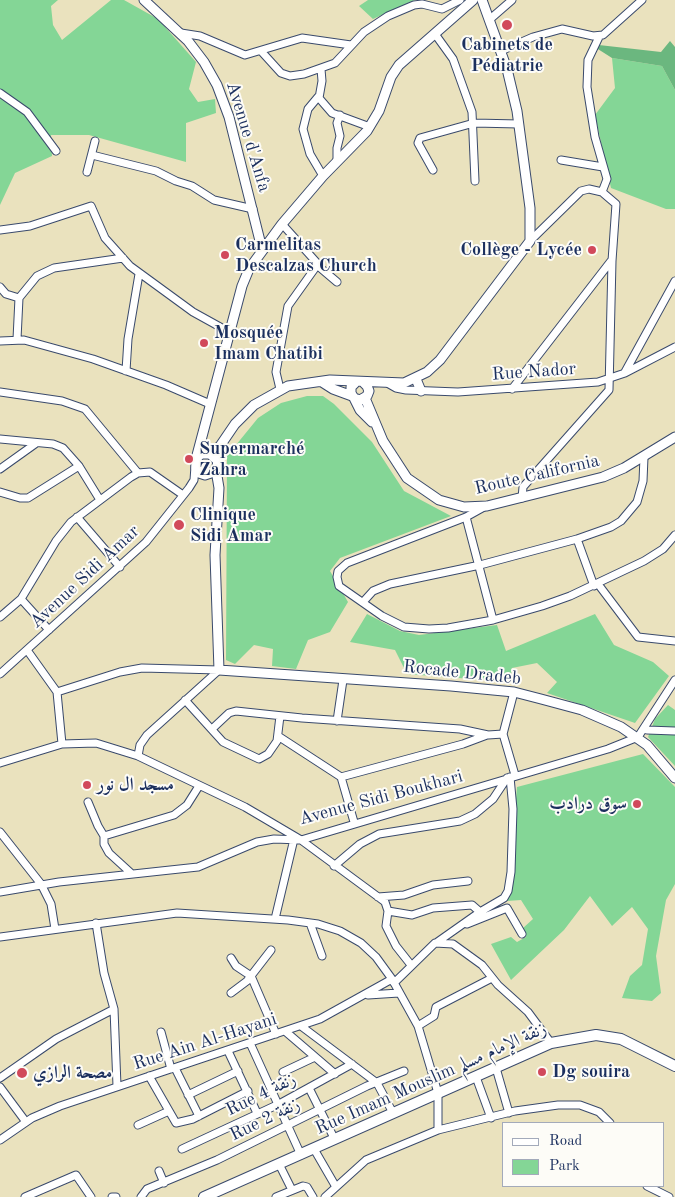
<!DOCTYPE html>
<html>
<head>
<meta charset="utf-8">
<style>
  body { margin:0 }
  #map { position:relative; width:675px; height:1197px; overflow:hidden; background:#eae2be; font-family:"Old Standard TT",serif }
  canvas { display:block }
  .legend { position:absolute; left:502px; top:1122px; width:162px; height:65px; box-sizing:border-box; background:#fdfcf7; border:1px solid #a3aaba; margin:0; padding:6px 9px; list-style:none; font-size:15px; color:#1b2f5e }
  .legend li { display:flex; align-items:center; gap:10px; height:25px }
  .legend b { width:25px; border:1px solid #a3aaba }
</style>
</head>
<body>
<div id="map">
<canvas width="675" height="1197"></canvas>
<ul class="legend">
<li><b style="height:6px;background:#fff"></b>Road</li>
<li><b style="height:14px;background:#84d696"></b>Park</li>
</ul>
</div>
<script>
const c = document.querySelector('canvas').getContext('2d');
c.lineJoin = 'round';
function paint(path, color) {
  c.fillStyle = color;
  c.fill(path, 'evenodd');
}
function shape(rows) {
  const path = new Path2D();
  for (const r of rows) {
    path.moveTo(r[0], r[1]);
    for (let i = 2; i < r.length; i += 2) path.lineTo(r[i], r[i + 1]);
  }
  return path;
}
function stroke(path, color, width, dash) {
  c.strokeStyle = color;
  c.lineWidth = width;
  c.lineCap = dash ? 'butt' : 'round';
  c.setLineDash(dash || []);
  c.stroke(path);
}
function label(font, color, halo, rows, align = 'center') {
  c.font = font + ' "Old Standard TT",Amiri,serif';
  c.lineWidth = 4;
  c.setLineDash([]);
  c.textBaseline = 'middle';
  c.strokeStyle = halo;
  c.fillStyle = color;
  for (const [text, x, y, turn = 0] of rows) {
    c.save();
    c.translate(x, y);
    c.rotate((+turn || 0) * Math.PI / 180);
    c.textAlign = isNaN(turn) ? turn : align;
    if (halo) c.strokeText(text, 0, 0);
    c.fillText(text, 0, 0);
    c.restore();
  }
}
paint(shape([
  [0,0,58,0,51,6,53,25,62,40,111,0,124,0,158,19,196,62,189,89,198,102,215,99,216,113,186,123,186,162,89,135,51,135,52,156,15,173,0,205],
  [368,0,415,0,373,19,359,6],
  [612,58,662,66,675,90,675,209,666,209,611,188,595,115,615,88],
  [307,396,323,396,334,404,372,442,404,491,451,516,340,558,330,571,348,602,330,632,308,640,296,669,272,666,273,649,254,645,235,664,226,660,227,456,258,418,281,403],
  [367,614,400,631,419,635,497,625,506,651,595,614,614,645,653,662,669,676,635,723,547,693,557,682,537,663,512,668,510,682,407,674,395,650,350,642],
  [668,705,675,710,675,766,648,737,655,719],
  [643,754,675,787,675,884,666,900,656,956,661,993,652,1001,622,998,630,976,642,965,648,929,632,907,612,926,590,896,564,930,511,980,491,944,511,937,517,942,526,937,523,928,533,919,521,900,507,901,517,787]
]), '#84d696');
paint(shape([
  [670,41,675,47,675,90,662,66,612,58,590,44,661,52]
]), '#6bb77f');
const minor = shape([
  [489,20,512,0],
  [181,33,200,36,245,55,302,38,351,45],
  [435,34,453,59,472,112,475,181],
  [599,37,588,60,587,87,595,137,607,179,602,192],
  [261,51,281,73,290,76,304,74,335,63,364,32,388,16,414,5,422,4,442,9,460,0],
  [501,51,533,37,562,29,593,36,603,35,642,0],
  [321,69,322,81,319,98,332,113,370,127],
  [0,93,27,112,56,151],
  [318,97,308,109,303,129,310,154,323,176],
  [92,155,156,171,176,181,192,186,214,200,253,209],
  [337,160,337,148,340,136,337,123,340,115],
  [561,160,603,167],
  [433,170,418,143,420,138,474,123,519,124],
  [87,172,95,141],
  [0,230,30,226,91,206,105,238,130,266,193,312,231,333],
  [317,265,337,282],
  [0,287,6,294,19,298],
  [17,339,19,298,37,276,54,268,123,258],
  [0,341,24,340,93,359,166,385,210,404],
  [126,371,128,339,139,274],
  [625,372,675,281],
  [389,384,396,388,406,390,458,392,598,382,625,373,675,347],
  [280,389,276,372,288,306,318,264,282,224],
  [512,389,611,261],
  [0,392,62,401,85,409,138,473],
  [0,439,53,444,63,448,79,466,100,500],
  [0,469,35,444],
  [0,492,20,498,28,498,79,466],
  [522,498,523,487,609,390,612,261,616,204,602,192,589,189,581,191,530,241],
  [484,507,466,517,347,563,338,571,337,577,339,586,382,616,404,627,429,629,448,628,493,620,542,606,570,596,644,561,663,549,675,535],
  [77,517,120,567],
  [466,517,493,620],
  [577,539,594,586],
  [598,584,638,637,675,641],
  [21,599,49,630],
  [363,602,373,591,390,584,480,565,577,539,611,527,621,521,637,502,643,481,644,457],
  [0,617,21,599,56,541,71,522,131,477,138,473,150,472,183,495],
  [27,650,57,692,62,744],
  [0,674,146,542,189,488,194,480,195,466],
  [57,692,120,672,142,668,219,670],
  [514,692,503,734,515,775],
  [185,700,223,742,259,759,268,754,277,741,280,716],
  [337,721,343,680],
  [212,729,229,713,236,711,302,718,460,729,488,735,503,734],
  [647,730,675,731],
  [278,736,341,777,354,822],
  [138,756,140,745,147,735,219,670],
  [0,763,62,744,96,743,138,756,245,807,301,840,385,902,388,911,386,926,396,946,411,965],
  [341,777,463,744,487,735],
  [88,802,98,826,104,836],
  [0,832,41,884,51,904,55,929],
  [334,866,360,844,379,834,460,821,475,814,493,799,507,778],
  [132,874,109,853,104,844,104,836,174,815,187,805,199,786],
  [0,892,59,882,198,867,257,842,274,839,301,840,608,749,638,737,675,680],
  [378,897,404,895,433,885,468,881],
  [388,911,412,915,433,908,472,905,480,912],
  [275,919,294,839],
  [96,923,104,973,114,1009,117,1086],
  [310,923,322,956],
  [467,924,507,908,522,934],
  [0,937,177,913,288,920,318,924,340,931,361,943,376,957,392,979,418,1026,438,1093,438,1130],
  [436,943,480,912,504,898,508,891,511,872,513,809,510,777],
  [231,958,236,966,251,976,276,1034],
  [394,983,435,943,453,944,482,965,498,985,528,1012,551,1043],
  [231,993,247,981,271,950],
  [368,995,399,993],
  [301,1026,377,1083,393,1113],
  [418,1026,434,1016,436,1007,492,978],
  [285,1031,335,1074],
  [161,1032,171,1069],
  [250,1043,301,1155],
  [228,1051,257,1113],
  [175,1068,199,1116],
  [496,1068,509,1113],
  [283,1072,315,1057],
  [149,1076,176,1123,193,1119,248,1091],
  [476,1077,491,1118],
  [0,1078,56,1039,114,1009],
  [0,1087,26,1122],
  [309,1088,333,1136],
  [188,1095,238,1071],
  [138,1125,169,1111],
  [0,1140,32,1118,60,1106,320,1019,392,979],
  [182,1149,279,1104,352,1064],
  [314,1149,336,1187],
  [279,1164,292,1190],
  [159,1171,164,1183],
  [647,1186,669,1197],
  [25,1197,76,1175,91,1197],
  [112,1197,116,1197],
  [141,1197,147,1189,217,1160,367,1086,404,1071],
  [276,1197,303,1186,307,1187,313,1197],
  [325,1197,366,1160,438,1130,515,1111,558,1105,580,1105,599,1112,610,1123]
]);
const tertiary = shape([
  [144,0,188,41,204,62,217,85,229,117,262,249],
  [416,379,421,391],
  [322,382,333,389,352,396],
  [355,383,351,387,351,393,354,398,360,400,367,396,369,391,367,386,363,382],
  [354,398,360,410,372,422],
  [365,398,383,441,407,478,439,500,464,507,487,506,603,477,624,468,675,437],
  [210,454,220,446,235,424,254,405,288,386,330,380,404,383,427,372,440,360,530,241,530,208,517,111,507,69,482,0],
  [196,459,242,286,249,269,282,224,323,176,367,131,379,111,391,77,399,65,473,0],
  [217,460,210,454,201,454,196,459,196,468,199,473,205,475,214,472,217,467,220,446],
  [216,470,219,488,215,555,219,670,451,686,514,692,541,699,582,710,621,727,647,745,675,778]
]);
const secondary = shape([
  [204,1197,551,1043,596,1035,621,1039,675,1066]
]);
stroke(minor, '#3a4a6c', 9);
stroke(tertiary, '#3a4a6c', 11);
stroke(secondary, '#3a4a6c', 12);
stroke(minor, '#fff', 7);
stroke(tertiary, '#fff', 9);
stroke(secondary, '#fff', 10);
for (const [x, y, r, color] of [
  [507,25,6,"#d1495b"],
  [592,250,5,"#d1495b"],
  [225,255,5,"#d1495b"],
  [204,343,5,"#d1495b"],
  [189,459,5,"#d1495b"],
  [179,525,6,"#d1495b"],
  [87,785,5,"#d1495b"],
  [637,804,5,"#d1495b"],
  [542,1072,5,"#d1495b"],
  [22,1073,6,"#d1495b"]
]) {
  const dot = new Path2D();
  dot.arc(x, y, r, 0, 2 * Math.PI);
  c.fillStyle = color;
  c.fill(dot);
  stroke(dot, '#fdfcf7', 2);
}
label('bold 18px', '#1b2f5e', '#fdfcf7', [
  ["Cabinets de",507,45,"center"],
  ["Pédiatrie",507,66,"center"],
  ["Carmelitas",235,245],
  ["Descalzas Church",235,266],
  ["Collège - Lycée",582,250,"right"],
  ["Mosquée",214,333],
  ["Imam Chatibi",214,354],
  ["Supermarché",199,449],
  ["Zahra",199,470],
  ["Clinique",190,515],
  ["Sidi Amar",190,536],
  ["مسجد ال نور",97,785],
  ["سوق درادب",627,804,"right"],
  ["Dg souira",552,1072],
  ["مصحة الرازي",33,1073]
], 'left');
label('18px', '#1b2f5e', '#fdfcf7', [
  ["Avenue d'Anfa",248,137,73],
  ["Rue Nador",534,372,-4],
  ["Route California",537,475,-13],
  ["Avenue Sidi Amar",85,577,-43],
  ["Rocade Dradeb",462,673,6],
  ["Avenue Sidi Boukhari",381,798,-15],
  ["Rue Ain Al-Hayani",205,1042,-18],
  ["Rue Imam Mouslim زنقة الإمام مسلم",431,1079,-24],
  ["Rue 4 زنقة",261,1095,-26],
  ["Rue 2 زنقة",265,1120,-26]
]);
</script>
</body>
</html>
